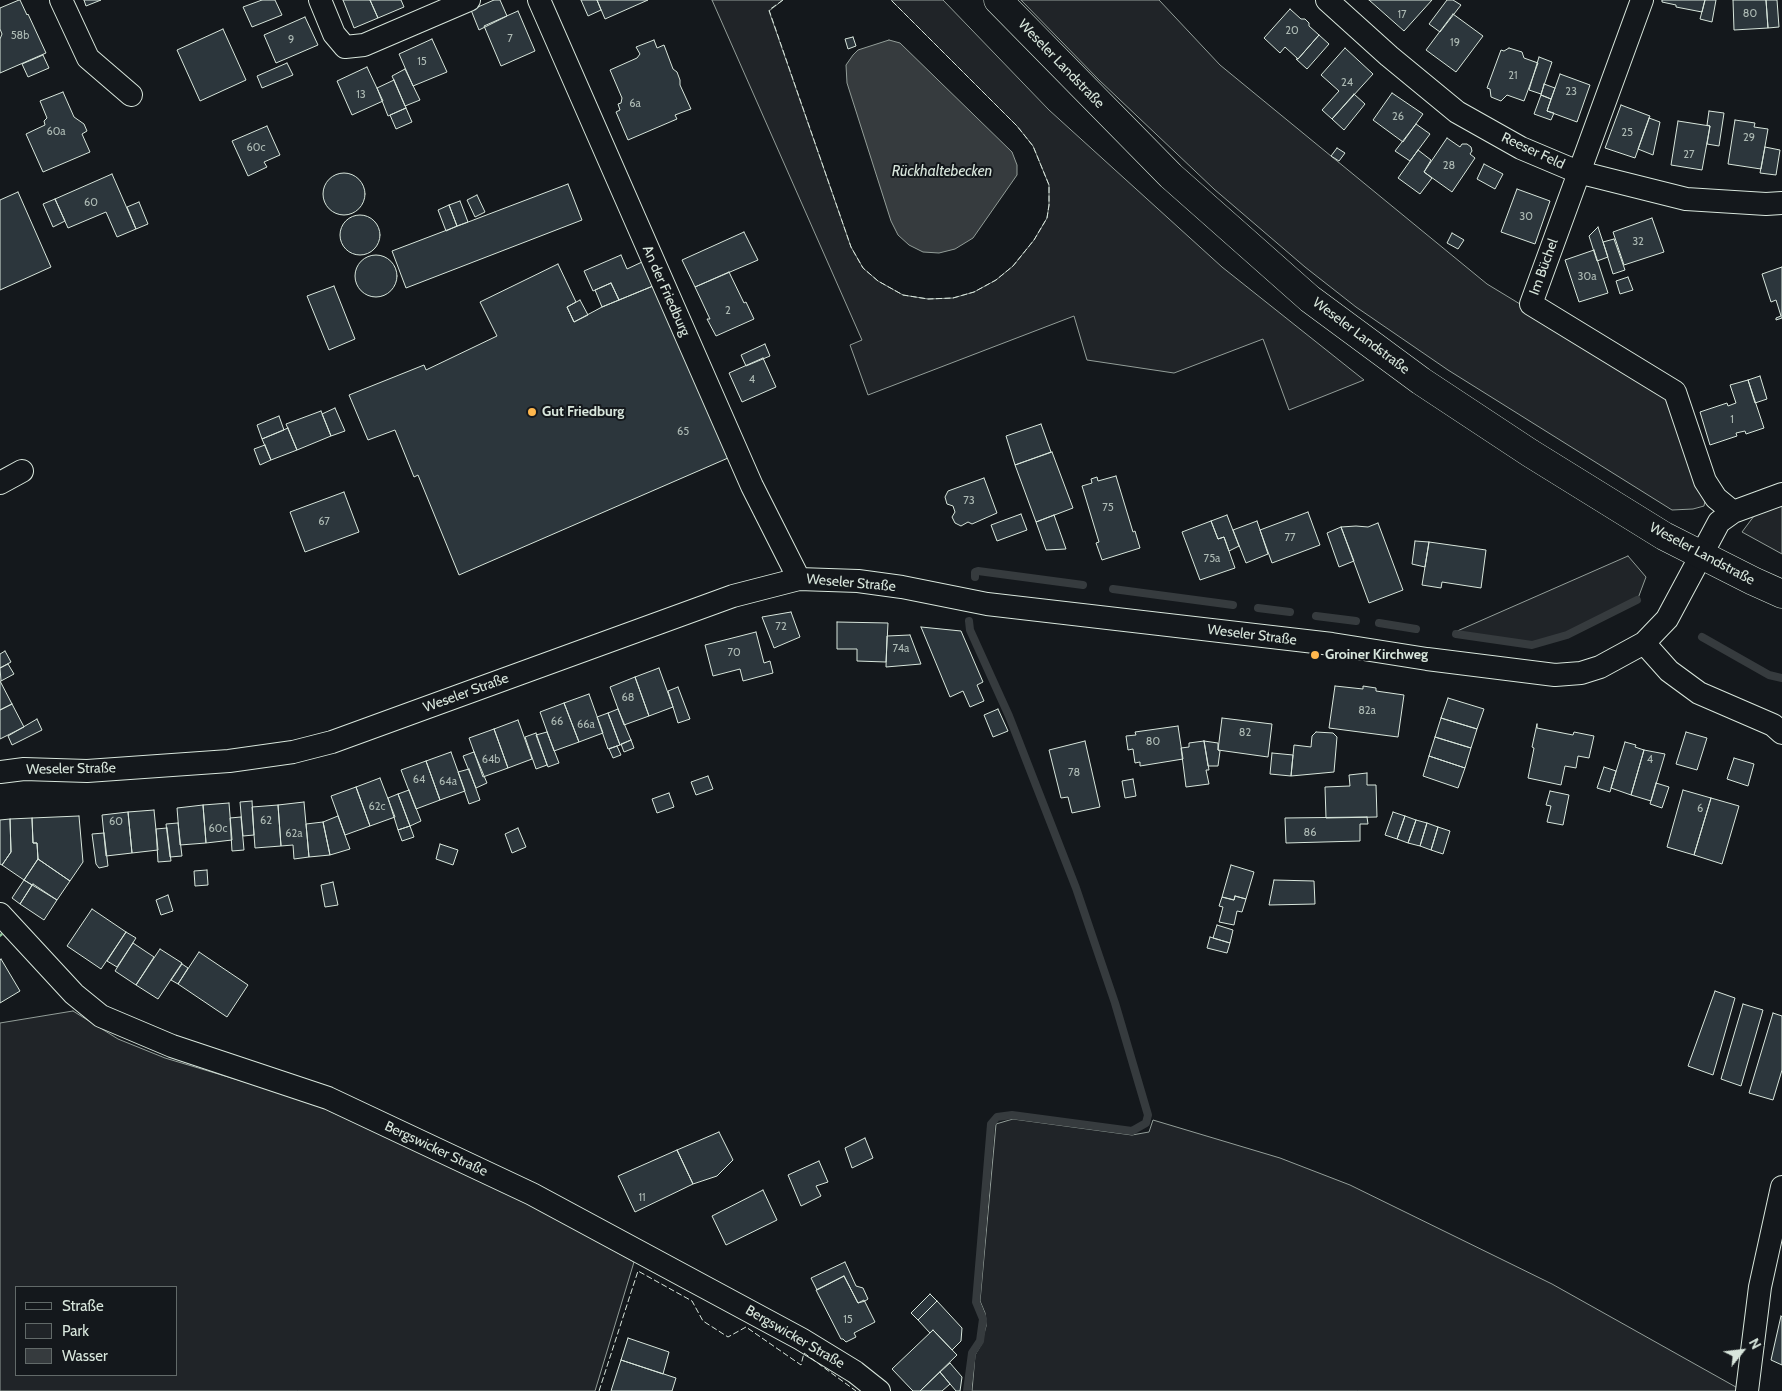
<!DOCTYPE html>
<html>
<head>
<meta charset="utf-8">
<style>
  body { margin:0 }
  #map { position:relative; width:1782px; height:1391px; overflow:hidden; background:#14181c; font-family:Cabin,sans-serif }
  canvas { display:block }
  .legend { position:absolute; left:15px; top:1286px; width:162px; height:90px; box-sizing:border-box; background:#14181c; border:1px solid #626a69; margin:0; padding:6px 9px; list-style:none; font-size:15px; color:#d8e6dc }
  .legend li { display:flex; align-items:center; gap:10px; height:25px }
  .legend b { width:25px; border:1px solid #626a69 }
  .north { position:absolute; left:1717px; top:1326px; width:50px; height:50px; -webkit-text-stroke:4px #14181c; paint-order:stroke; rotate:61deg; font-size:14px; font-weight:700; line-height:20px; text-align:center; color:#d8e6dc }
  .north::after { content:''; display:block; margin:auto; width:18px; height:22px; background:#d8e6dc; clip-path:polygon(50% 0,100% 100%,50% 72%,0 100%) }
</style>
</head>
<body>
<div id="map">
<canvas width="1782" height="1391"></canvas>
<ul class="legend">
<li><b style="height:6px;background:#14181c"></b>Straße</li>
<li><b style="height:14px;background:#202428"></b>Park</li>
<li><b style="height:14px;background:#363b3e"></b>Wasser</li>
</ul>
<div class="north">N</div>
</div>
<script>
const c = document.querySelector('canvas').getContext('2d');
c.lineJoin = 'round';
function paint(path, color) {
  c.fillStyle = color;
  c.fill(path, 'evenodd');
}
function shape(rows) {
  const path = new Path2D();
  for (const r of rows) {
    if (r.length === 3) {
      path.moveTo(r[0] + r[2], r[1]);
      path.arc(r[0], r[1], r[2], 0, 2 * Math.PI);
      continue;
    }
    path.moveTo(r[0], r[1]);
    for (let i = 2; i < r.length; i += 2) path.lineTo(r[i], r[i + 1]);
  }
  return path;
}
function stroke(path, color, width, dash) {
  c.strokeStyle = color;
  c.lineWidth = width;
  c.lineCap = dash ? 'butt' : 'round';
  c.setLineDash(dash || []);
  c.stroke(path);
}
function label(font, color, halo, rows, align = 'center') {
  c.font = font + ' Cabin,sans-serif';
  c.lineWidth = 4;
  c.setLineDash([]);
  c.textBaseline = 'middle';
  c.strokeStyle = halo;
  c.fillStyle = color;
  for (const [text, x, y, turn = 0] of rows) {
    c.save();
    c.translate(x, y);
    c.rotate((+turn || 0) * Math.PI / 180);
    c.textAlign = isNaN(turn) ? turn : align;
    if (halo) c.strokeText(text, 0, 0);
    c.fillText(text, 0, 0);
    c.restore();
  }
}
const green = shape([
  [712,0,783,0,769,11,851,247,863,268,878,281,903,295,928,299,953,298,974,292,996,280,1013,266,1034,240,1047,218,1049,205,1049,185,1033,146,1017,126,891,0,943,0,1049,110,1222,267,1364,380,1289,410,1263,339,1174,373,1087,360,1074,316,868,395,850,345,862,340,712,0],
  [1021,0,1159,0,1220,65,1487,284,1670,395,1705,501,1704,506,1693,509,1672,510,1448,370,1356,307,1305,267,1214,189,1099,80,1021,0],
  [1782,502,1782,554,1742,532,1754,516,1782,502],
  [1628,556,1646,577,1637,601,1567,637,1532,647,1454,636,1455,632,1628,556],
  [73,1011,118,1039,165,1058,308,1101,527,1202,634,1262,595,1391,0,1391,0,1023,73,1011],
  [16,1287,176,1287,176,1375,16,1375,16,1287],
  [1013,1119,1132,1135,1149,1132,1153,1120,1280,1158,1350,1185,1552,1284,1743,1391,972,1391,975,1355,981,1345,986,1326,985,1313,980,1301,996,1124,1013,1119]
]);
paint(green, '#202428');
stroke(green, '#939e99', 1);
const water = shape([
  [889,40,900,43,1012,152,1017,165,1017,175,973,238,955,249,939,253,923,252,909,245,898,235,891,221,847,83,846,65,853,55,858,50,889,40]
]);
paint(water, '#363b3e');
stroke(water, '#939e99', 1);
stroke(shape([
  [975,577,975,572,978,571,1083,585],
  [1113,589,1233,605],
  [1258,608,1290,612],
  [1316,616,1356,621],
  [1379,623,1416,629],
  [1456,634,1532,645,1567,635,1637,600],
  [1702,637,1769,675,1782,678],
  [967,1391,972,1353,980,1341,983,1319,976,1302,991,1124,997,1117,1012,1115,1132,1131,1146,1123,1148,1115,1115,1003,1076,888,1009,716,970,630,969,621]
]), '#363b3e', 8);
const building = shape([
  [19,0,20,0,27,15,28,14,46,53,0,73,0,39,2,34,0,29,0,8,19,0],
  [84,0,101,0,86,6,84,0],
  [262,0,275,0,282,15,252,27,243,7,262,0],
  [343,0,370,0,378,18,354,28,343,0],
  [370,0,401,0,404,7,378,18,370,0],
  [494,0,500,0,507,16,479,30,471,10,494,0],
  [581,0,597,0,601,10,588,16,581,0],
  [597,0,648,0,605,19,597,0],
  [1369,0,1432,0,1404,31,1369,0],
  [1447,0,1453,0,1461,5,1440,32,1429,24,1447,0],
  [1662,0,1705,0,1702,12,1676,7,1676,5,1662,2,1662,0],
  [1705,0,1716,0,1712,22,1700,19,1705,0],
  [1733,0,1766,0,1768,28,1734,30,1733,0],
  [1766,0,1777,0,1779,27,1768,28,1766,0],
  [1290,9,1301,19,1305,19,1309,23,1309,26,1319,35,1298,59,1285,47,1280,53,1264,38,1290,9],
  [518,11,535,51,501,66,484,26,518,11],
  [1453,14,1483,36,1456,72,1426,50,1453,14],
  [305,17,318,45,276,63,264,35,305,17],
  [223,29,246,80,200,101,177,50,223,29],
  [1319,35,1329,44,1307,69,1296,59,1298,59,1319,35],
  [853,37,856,46,848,49,845,39,853,37],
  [432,39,447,72,413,86,399,54,432,39],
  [654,40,657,48,664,45,673,69,677,72,680,80,680,85,691,109,675,115,677,119,628,140,616,112,620,110,618,104,621,103,622,98,610,70,637,58,640,54,636,47,654,40],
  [1345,48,1373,74,1332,119,1322,110,1339,91,1321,75,1345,48],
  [1509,48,1522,52,1524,58,1538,63,1524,101,1507,95,1501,101,1491,97,1490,89,1487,88,1501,50,1504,51,1509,48],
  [43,55,49,68,28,77,22,64,43,55],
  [1539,57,1552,62,1541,94,1529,90,1539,57],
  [287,63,293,75,262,88,257,76,287,63],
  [367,67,383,101,352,115,337,81,367,67],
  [405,69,420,100,405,106,392,76,405,69],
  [1560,74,1590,85,1577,122,1547,111,1560,74],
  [394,80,406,108,388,116,377,88,394,80],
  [1544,84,1555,88,1551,99,1541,95,1544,84],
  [63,92,74,117,84,124,87,131,82,134,90,152,43,172,26,134,45,125,44,121,47,118,40,101,63,92],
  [1392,93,1423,114,1403,142,1373,120,1392,93],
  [1354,94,1365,104,1344,130,1332,119,1354,94],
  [1541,95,1551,99,1547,111,1554,113,1551,120,1534,114,1541,95],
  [1621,105,1650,116,1635,158,1605,148,1621,105],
  [406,108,412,122,396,129,390,115,406,108],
  [1709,111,1724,113,1719,146,1707,144,1710,126,1707,125,1709,111],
  [1649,118,1660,122,1653,155,1638,149,1649,118],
  [1735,120,1755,123,1754,127,1768,129,1761,169,1728,164,1735,120],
  [1678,121,1710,126,1702,170,1671,165,1678,121],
  [1416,124,1430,134,1410,161,1395,151,1416,124],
  [267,126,280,155,264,162,267,167,248,176,232,141,267,126],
  [1447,138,1460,147,1462,144,1467,144,1471,147,1472,151,1470,154,1475,158,1452,192,1424,172,1447,138],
  [1765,147,1780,150,1776,175,1760,173,1765,147],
  [1337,148,1345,153,1339,161,1331,156,1337,148],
  [1418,150,1431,160,1424,172,1432,178,1420,194,1398,178,1418,150],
  [1484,164,1503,174,1495,189,1477,179,1484,164],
  [344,194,21],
  [112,174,136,229,117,237,106,212,68,228,55,199,112,174],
  [568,184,582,220,406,288,392,251,568,184],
  [1517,189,1550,201,1535,244,1501,232,1517,189],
  [18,192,51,267,0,290,0,200,18,192],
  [477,195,485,212,475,217,467,200,477,195],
  [55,199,65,221,53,227,43,204,55,199],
  [460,201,468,222,457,226,449,205,460,201],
  [139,202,148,224,136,229,127,207,139,202],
  [449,205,457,226,446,231,438,210,449,205],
  [360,235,20],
  [1652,218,1664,252,1624,265,1613,232,1652,218],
  [1598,227,1608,257,1597,261,1589,236,1598,227],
  [744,232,758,260,695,287,682,260,744,232],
  [1452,233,1464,240,1458,249,1447,243,1452,233],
  [1614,239,1625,270,1613,274,1603,242,1614,239],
  [1594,250,1608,293,1579,302,1565,260,1594,250],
  [621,255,627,269,642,262,653,286,619,300,611,283,593,291,584,271,621,255],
  [376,276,21],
  [558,264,576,302,567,307,574,322,602,307,653,286,728,458,459,575,418,475,414,477,395,430,368,440,349,395,424,365,426,370,497,336,480,302,558,264],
  [1782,267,1782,318,1776,320,1776,318,1781,316,1776,300,1771,302,1762,274,1782,267],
  [729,272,744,303,746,302,754,319,716,336,707,319,710,319,695,287,729,272],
  [1628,277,1633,290,1620,294,1616,281,1628,277],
  [611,283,619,300,602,307,595,290,611,283],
  [334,286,355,339,329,350,307,296,334,286],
  [580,300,588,315,574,322,567,307,580,300],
  [765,344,770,356,746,366,741,355,765,344],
  [763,358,776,387,742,402,729,373,763,358],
  [1760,376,1767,399,1755,403,1748,380,1760,376],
  [1748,380,1764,428,1746,434,1745,431,1736,433,1737,436,1710,445,1700,412,1727,403,1728,406,1736,403,1730,385,1748,380],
  [335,408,345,431,331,436,322,414,335,408],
  [321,411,331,436,297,450,286,424,321,411],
  [279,416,284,430,262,439,257,425,279,416],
  [1041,424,1051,452,1015,465,1006,436,1041,424],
  [288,428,297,450,271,460,262,439,288,428],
  [265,445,271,460,260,465,254,449,265,445],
  [1052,452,1073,508,1036,522,1015,465,1052,452],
  [1116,476,1133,532,1135,531,1140,548,1102,560,1096,543,1099,542,1082,486,1092,483,1091,479,1097,477,1098,481,1116,476],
  [984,478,997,513,972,524,968,522,961,526,955,523,952,517,955,512,953,506,947,504,945,497,948,491,984,478],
  [344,492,359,532,305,552,290,512,344,492],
  [1308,512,1320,545,1272,563,1260,530,1308,512],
  [1021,514,1027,530,997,541,991,525,1021,514],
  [1054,515,1066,549,1046,550,1036,522,1054,515],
  [1227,515,1239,546,1229,551,1224,537,1218,539,1211,521,1227,515],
  [1211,521,1218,539,1224,537,1235,568,1200,580,1182,532,1211,521],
  [1257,521,1268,554,1246,563,1233,530,1257,521],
  [1378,523,1403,590,1369,603,1341,527,1356,526,1368,527,1378,523],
  [1341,527,1354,561,1339,567,1327,533,1341,527],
  [1415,541,1429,542,1425,567,1412,564,1415,541],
  [1429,542,1486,550,1481,588,1442,582,1441,588,1422,585,1429,542],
  [791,612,800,637,774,648,762,617,791,612],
  [837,622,888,623,886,662,857,661,857,649,837,649,837,622],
  [921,627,961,631,983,682,977,685,984,701,970,707,963,691,950,697,921,627],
  [756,632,764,663,770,661,773,673,743,681,740,669,713,676,705,645,756,632],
  [910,635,921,664,886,667,887,636,910,635],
  [5,651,11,662,0,668,0,654,5,651],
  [8,664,14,674,1,681,0,668,8,664],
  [659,668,673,707,649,716,635,677,659,668],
  [635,677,649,716,624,725,610,687,635,677],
  [0,681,12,704,0,710,0,681],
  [1335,686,1363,689,1363,686,1376,688,1376,691,1404,695,1398,737,1329,728,1335,686],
  [678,687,690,719,678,723,668,691,678,687],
  [589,694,603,733,579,742,564,703,589,694],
  [1448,698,1484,709,1477,729,1441,718,1448,698],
  [564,703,579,742,554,751,540,712,564,703],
  [12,704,24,727,0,739,0,710,12,704],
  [618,709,631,740,620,745,608,713,618,709],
  [998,709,1008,731,993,737,984,715,998,709],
  [608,713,620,745,608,749,597,717,608,713],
  [1222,718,1272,724,1268,757,1218,750,1222,718],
  [1441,718,1477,729,1471,748,1435,737,1441,718],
  [37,719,42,730,12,745,8,736,37,719],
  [518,720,532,759,508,768,494,729,518,720],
  [1537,724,1537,728,1573,735,1574,732,1594,736,1589,758,1578,756,1576,768,1565,766,1561,785,1528,778,1534,748,1532,747,1537,724],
  [1178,726,1183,759,1140,766,1140,762,1135,763,1133,749,1128,750,1126,736,1136,735,1135,732,1178,726],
  [494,729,508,768,483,777,469,738,494,729],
  [547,732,559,763,548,767,536,735,547,732],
  [1316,732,1333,733,1337,737,1334,772,1291,776,1294,745,1311,747,1312,736,1316,732],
  [1686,732,1707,738,1697,770,1676,764,1686,732],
  [536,733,547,765,536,769,525,737,536,733],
  [1435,737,1471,748,1465,768,1429,756,1435,737],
  [631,740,634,748,624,752,621,744,631,740],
  [1085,741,1100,807,1072,813,1068,797,1061,798,1049,750,1085,741],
  [1204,741,1209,770,1206,770,1209,784,1186,787,1181,748,1189,747,1189,743,1204,741],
  [1204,741,1218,743,1218,750,1220,751,1218,766,1208,766,1204,741],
  [1625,742,1636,745,1635,747,1644,750,1631,795,1611,788,1625,742],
  [617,746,621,755,613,758,609,749,617,746],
  [1644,750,1665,754,1651,801,1631,795,1644,750],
  [451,752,465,791,440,800,426,761,451,752],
  [474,752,487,783,476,788,463,756,474,752],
  [1272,753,1293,755,1291,776,1270,774,1272,753],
  [1429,756,1465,768,1458,788,1423,776,1429,756],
  [1734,758,1754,764,1748,786,1727,779,1734,758],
  [426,761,440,800,416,809,401,770,426,761],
  [1604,767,1616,771,1610,792,1597,788,1604,767],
  [469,769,480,800,469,804,458,772,469,769],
  [1367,773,1367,785,1376,785,1377,817,1326,818,1325,787,1350,786,1349,775,1367,773],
  [708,776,713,789,696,795,691,782,708,776],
  [380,778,395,817,370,826,356,787,380,778],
  [1133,779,1136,796,1125,798,1122,781,1133,779],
  [1656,783,1669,787,1662,808,1650,804,1656,783],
  [356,787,370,826,345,835,331,796,356,787],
  [409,790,421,821,410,826,398,794,409,790],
  [1683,790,1711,798,1694,855,1667,847,1683,790],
  [1550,791,1569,795,1563,825,1547,822,1551,806,1546,805,1550,791],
  [669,793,674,807,657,813,652,799,669,793],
  [398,794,410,826,398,830,388,798,398,794],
  [1711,798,1739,806,1722,864,1694,855,1711,798],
  [252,801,254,835,243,836,240,802,252,801],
  [304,802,309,857,294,859,293,845,281,846,278,805,304,802],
  [229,803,232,840,206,843,203,805,229,803],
  [203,805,206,843,180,845,177,808,203,805],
  [278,805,281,846,255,848,252,807,278,805],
  [154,810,158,850,132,853,128,812,154,810],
  [128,812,132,853,106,856,102,815,128,812],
  [1393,812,1405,816,1397,839,1385,835,1393,812],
  [79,816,83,862,70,881,38,859,37,843,33,843,32,818,79,816],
  [338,816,350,849,330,855,323,822,338,816],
  [1405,816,1416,820,1408,843,1397,839,1405,816],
  [241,817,244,850,232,851,230,818,241,817],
  [1367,817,1368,824,1360,824,1360,841,1286,843,1285,818,1367,817],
  [32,818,33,843,37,843,38,859,24,880,2,865,11,852,10,819,32,818],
  [10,819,11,852,2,865,0,864,0,820,10,819],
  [1416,820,1427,823,1420,846,1408,843,1416,820],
  [323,822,330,855,309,857,306,824,323,822],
  [178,823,182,856,170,857,166,824,178,823],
  [1427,823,1438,827,1431,850,1420,846,1427,823],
  [410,826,414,837,402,841,398,830,410,826],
  [1438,827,1450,831,1443,854,1431,850,1438,827],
  [167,828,171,861,158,862,156,829,167,828],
  [518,828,526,847,512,853,505,834,518,828],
  [104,833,108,866,99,868,96,864,92,834,104,833],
  [440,844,458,850,453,865,436,859,440,844],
  [38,859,70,881,57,900,24,880,38,859],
  [1231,865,1254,872,1246,899,1235,896,1234,900,1222,897,1231,865],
  [207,870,208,885,195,886,194,871,207,870],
  [24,880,32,885,20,904,12,898,24,880],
  [1274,880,1314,881,1315,904,1269,905,1274,880],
  [333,882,338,905,325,907,321,885,333,882],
  [33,884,57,900,44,920,20,904,33,884],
  [168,895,173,911,161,915,156,900,168,895],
  [1235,896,1246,899,1242,912,1237,911,1234,925,1219,922,1223,907,1219,906,1222,897,1234,900,1235,896],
  [92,909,126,932,101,969,67,946,92,909],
  [1217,925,1233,930,1230,943,1213,938,1217,925],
  [126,932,136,938,117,967,107,961,126,932],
  [1210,937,1230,943,1227,953,1207,948,1210,937],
  [133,943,154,957,136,985,115,971,133,943],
  [160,949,182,963,158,999,136,985,160,949],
  [199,952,248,985,227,1017,178,984,199,952],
  [1,959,20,991,0,1003,0,960,1,959],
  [182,964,188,968,178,984,171,980,182,964],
  [1715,991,1735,998,1713,1075,1688,1066,1715,991],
  [1743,1004,1763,1010,1741,1086,1721,1079,1743,1004],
  [1773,1013,1782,1016,1782,1070,1773,1100,1749,1093,1773,1013],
  [719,1132,733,1160,717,1176,693,1184,677,1150,719,1132],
  [865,1138,873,1158,852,1168,845,1148,865,1138],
  [677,1150,693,1184,635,1212,618,1176,677,1150],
  [819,1161,828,1182,816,1186,821,1196,801,1206,788,1175,819,1161],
  [763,1190,777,1220,726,1245,712,1216,763,1190],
  [845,1262,856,1286,863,1288,868,1299,865,1301,858,1303,844,1276,817,1290,811,1278,845,1262],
  [844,1276,858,1303,864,1300,875,1322,854,1333,856,1337,846,1342,843,1339,841,1339,816,1290,844,1276],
  [930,1294,937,1301,918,1320,911,1313,930,1294],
  [937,1301,962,1328,961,1341,952,1350,933,1330,930,1333,918,1320,937,1301],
  [1781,1316,1782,1317,1782,1365,1771,1360,1781,1316],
  [933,1330,957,1355,920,1391,913,1391,892,1369,933,1330],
  [628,1338,669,1352,663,1374,621,1360,628,1338],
  [621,1360,676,1378,672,1391,611,1391,621,1360],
  [950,1363,962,1377,960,1391,956,1391,940,1372,950,1363],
  [940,1372,950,1384,942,1391,920,1391,940,1372]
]);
paint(building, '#2c363c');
stroke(building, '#d8e6dc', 1);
const minor = shape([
  [61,0,88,58,131,95],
  [320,0,334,34,345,47,364,45,469,0],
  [539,0,752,486,799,579],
  [1327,0,1389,56,1457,112,1521,148,1578,172,1686,199,1766,204,1782,203],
  [1642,0,1531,304,1675,392,1705,481,1716,498,1733,512],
  [0,483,22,471],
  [1644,643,1669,671,1699,693,1773,725,1782,733],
  [0,772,24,769,87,771,229,761,293,752,332,742,733,596,799,579,858,581,902,587,987,604,1332,644,1427,659,1555,675,1581,673,1600,667,1644,643,1667,619,1719,522,1733,512,1782,494],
  [0,914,74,994,101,1016,172,1046,328,1098,532,1194,801,1339,855,1372,879,1391],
  [1747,1391,1760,1287,1782,1187]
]);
const secondary = shape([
  [998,0,1171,176,1310,299,1421,381,1530,453,1664,536,1753,581,1782,594]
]);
stroke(minor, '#d8e6dc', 24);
stroke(secondary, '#d8e6dc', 29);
stroke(minor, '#14181c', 22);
stroke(secondary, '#14181c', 28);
stroke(shape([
  [0,934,3,938]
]), '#8ac095', 4, [2.5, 4]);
stroke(shape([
  [783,0,769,10,851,247,863,268,878,281,903,295,928,299,953,298,974,292,996,280,1013,266,1034,240,1047,218,1049,205,1049,185,1033,146,1017,126,891,0],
  [599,1391,638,1271,692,1301,703,1321,728,1337,746,1327,801,1365,804,1353,856,1391]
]), '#d8e6dc', 1, [6, 2.5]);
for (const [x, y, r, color] of [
  [532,412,5,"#ffb74d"],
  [1315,655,5,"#ffb74d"]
]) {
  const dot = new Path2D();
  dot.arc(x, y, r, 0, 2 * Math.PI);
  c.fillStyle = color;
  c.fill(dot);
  stroke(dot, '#14181c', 2);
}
label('11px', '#adbab4', null, [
  ["80",1750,14],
  ["17",1402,15],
  ["20",1292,31],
  ["58b",20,36],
  ["7",510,39],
  ["9",291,40],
  ["19",1455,43],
  ["15",422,62],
  ["21",1513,76],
  ["24",1347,83],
  ["23",1571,92],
  ["13",361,95],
  ["6a",635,104],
  ["26",1398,117],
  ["60a",56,132],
  ["25",1627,133],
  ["29",1749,138],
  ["60c",256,148],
  ["27",1689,155],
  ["28",1449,166],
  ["60",91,203],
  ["30",1526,217],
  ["32",1638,242],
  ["30a",1587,277],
  ["2",728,311],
  ["4",752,380],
  ["1",1732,420],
  ["65",683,432],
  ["73",969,501],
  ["75",1108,508],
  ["67",324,522],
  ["77",1290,538],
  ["75a",1212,559],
  ["72",781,627],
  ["74a",901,649],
  ["70",734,653],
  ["68",628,698],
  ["82a",1367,711],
  ["66",557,722],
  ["66a",586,725],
  ["82",1245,733],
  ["80",1153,742],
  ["64b",491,760],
  ["4",1650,760],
  ["78",1074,773],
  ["64",419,780],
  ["64a",448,782],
  ["62c",377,807],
  ["6",1700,809],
  ["62",266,821],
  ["60",116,822],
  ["60c",218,829],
  ["86",1310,833],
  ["62a",294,834],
  ["11",642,1198],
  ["15",848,1320]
]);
label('14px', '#d8e6dc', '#14181c', [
  ["Weseler Landstraße",1061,64,46],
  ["Reeser Feld",1533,151,25],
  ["Im Büchel",1544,267,-70],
  ["An der Friedburg",666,291,66],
  ["Weseler Landstraße",1361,336,37],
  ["Weseler Landstraße",1702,554,28],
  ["Weseler Straße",851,583,5],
  ["Weseler Straße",1252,635,7],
  ["Weseler Straße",466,693,-20],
  ["Weseler Straße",71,769,-1],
  ["Bergswicker Straße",436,1149,25],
  ["Bergswicker Straße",795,1337,30]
]);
label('bold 14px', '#d8e6dc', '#14181c', [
  ["Gut Friedburg",542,412],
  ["Groiner Kirchweg",1325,655]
], 'left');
label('italic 15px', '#d8e6dc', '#14181c', [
  ["Rückhaltebecken",942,172]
]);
</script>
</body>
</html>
